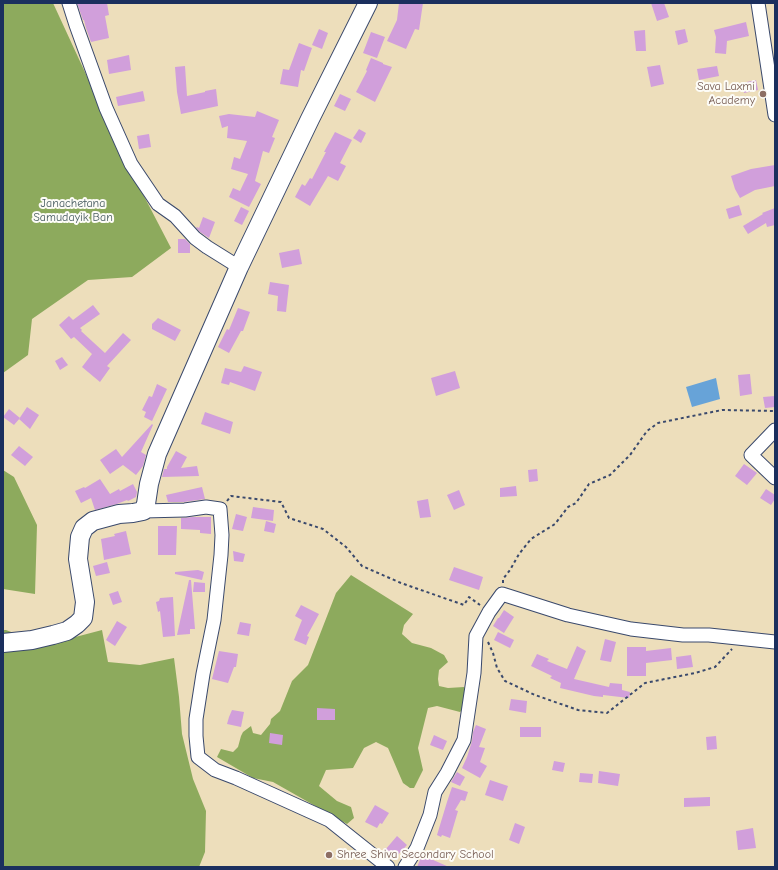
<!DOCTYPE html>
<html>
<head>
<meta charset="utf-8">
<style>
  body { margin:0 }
  #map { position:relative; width:778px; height:870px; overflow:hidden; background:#eddebb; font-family:"Comic Neue",sans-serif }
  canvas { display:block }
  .frame { position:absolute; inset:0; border:4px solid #1b2f5e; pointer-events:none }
</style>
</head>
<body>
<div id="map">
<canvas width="778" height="870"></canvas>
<div class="frame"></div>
</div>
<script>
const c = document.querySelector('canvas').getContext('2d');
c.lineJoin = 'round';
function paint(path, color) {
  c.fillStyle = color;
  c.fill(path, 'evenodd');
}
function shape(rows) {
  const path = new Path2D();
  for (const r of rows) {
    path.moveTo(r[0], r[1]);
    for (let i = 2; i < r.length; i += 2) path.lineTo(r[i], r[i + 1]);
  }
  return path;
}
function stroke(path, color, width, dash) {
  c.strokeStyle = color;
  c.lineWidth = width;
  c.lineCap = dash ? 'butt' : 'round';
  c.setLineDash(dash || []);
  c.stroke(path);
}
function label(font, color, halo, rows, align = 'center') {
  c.font = font + ' "Comic Neue",sans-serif';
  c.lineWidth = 4;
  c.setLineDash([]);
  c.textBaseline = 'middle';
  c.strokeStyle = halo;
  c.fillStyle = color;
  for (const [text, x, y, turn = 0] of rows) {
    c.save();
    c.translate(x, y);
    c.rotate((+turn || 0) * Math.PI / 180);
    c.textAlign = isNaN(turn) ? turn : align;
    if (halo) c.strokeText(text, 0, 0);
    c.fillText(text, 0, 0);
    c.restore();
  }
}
paint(shape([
  [3,3,53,3,84,70,120,150,171,248,132,277,88,280,32,319,28,355,3,373],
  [3,470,14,477,37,525,35,594,3,589],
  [351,575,413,614,404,625,402,634,412,643,431,648,444,655,448,662,439,670,438,679,439,686,448,688,464,687,466,691,463,709,460,712,437,706,428,708,418,748,423,770,414,788,410,788,403,783,388,748,376,742,364,748,353,768,326,770,319,786,337,801,351,807,354,818,347,824,273,782,253,778,217,757,221,749,233,752,238,747,241,736,243,732,251,726,253,733,261,735,270,724,271,719,280,711,292,681,308,665,336,593],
  [3,630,6,630,45,645,102,630,108,662,140,665,174,658,179,697,182,734,193,779,206,811,205,852,199,867,3,867]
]), '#8daa5d');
paint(shape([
  [716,378,720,399,692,407,686,387]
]), '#67a3d8');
paint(shape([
  [77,3,107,3,109,15,105,16,109,38,91,42,86,28,84,20,83,20],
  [399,3,423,3,419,30,415,29,406,49,387,41,397,20],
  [651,3,664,3,669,17,657,21],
  [746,22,749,36,727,41,726,54,715,53,716,37,714,30],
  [319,29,328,33,322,49,312,45],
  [685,29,688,42,678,45,675,31],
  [645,30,646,51,636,51,634,31],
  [371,32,385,37,377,58,363,53],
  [299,43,312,48,304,71,301,70,298,87,280,84,283,69,289,70],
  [129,55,131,70,109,74,107,60],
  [371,58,383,63,383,64,392,67,375,102,356,92,367,71,366,70],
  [660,65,664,84,651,87,647,67],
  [185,66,187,96,205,92,205,91,216,89,218,106,181,114,177,92,175,67],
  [717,66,719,76,699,80,697,69],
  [756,80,758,90,744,93,742,83],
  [143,91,145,101,118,106,116,97],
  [340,94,351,99,345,111,334,106],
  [257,111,279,120,272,137,275,138,269,153,263,151,255,181,261,184,249,207,229,197,233,188,240,191,248,174,231,169,234,157,240,159,247,141,227,138,228,126,222,128,219,116,229,114,255,117],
  [359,129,366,133,361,143,353,138],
  [335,132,352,140,340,163,346,166,338,181,328,176,310,206,295,197,302,184,305,186,310,178,312,179,326,152,324,152],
  [149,134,151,147,139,149,137,136],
  [775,165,775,186,755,190,740,198,735,189,731,176,751,169],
  [739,205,742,215,729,219,726,209],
  [241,207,249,211,242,225,234,221],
  [775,208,775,225,767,227,766,223,748,234,743,226,763,214,762,213],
  [203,217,215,222,209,238,200,232,196,228,197,227,199,228],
  [178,239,185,239,190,244,190,253,178,253],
  [299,249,302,264,282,268,279,253],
  [270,282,289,285,286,312,277,311,278,296,268,294],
  [93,305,100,314,80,328,82,330,81,331,105,353,123,333,131,340,107,366,110,368,100,382,82,367,92,354,74,337,71,339,59,325,69,316,73,320],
  [238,308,250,312,243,331,241,331,229,353,218,347,227,329,229,330],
  [158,318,181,330,175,341,152,329,152,324],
  [62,357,68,365,60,370,55,361],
  [244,366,262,372,255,391,230,382,229,385,221,383,225,368,241,372],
  [455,371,460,388,436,396,431,378],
  [750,374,752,394,740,396,738,375],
  [157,384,167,389,152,421,144,417,146,412,142,410,149,396,152,397],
  [775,396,775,407,765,408,763,397],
  [27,407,39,415,30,429,19,419],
  [9,409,20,418,14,425,3,417],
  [205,412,233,422,230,434,201,424],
  [152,424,153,425,141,452,146,455,143,466,136,475,123,465,110,474,100,460,116,449,122,457],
  [19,446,33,457,25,466,11,455],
  [176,451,187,457,181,468,197,466,199,476,162,477,164,469,167,469,167,467],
  [744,464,757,473,747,485,735,476],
  [537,469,538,481,529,482,528,470],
  [100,479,110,494,119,489,120,491,133,484,137,492,136,497,128,501,127,500,117,504,95,510,91,498,81,503,75,491,84,487,85,488],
  [516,486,517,496,500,497,500,488],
  [202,487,205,499,184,502,168,502,166,495],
  [766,489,775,495,775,499,771,505,760,498],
  [459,490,465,505,454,510,447,495],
  [428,499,431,517,420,518,417,501],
  [253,507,274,510,273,521,251,518],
  [236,514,247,517,243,531,232,529],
  [193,517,211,517,211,534,200,533,200,530,181,529,181,518],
  [266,521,276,524,274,533,264,531],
  [158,526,177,526,176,555,158,555],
  [126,531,131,554,104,560,101,539,115,536,114,534],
  [233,551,245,554,243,562,234,561],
  [107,562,110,573,96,576,93,566],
  [454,567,483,577,479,590,449,580],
  [198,570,204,572,202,580,175,574,175,572],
  [189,580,191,580,195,629,190,629,190,634,177,635],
  [194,582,205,583,205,592,193,592],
  [118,591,122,602,113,605,109,594],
  [173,597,175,636,163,637,160,611,158,612,156,602,159,601,160,598],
  [301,605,319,614,307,636,309,637,306,645,294,640,302,620,295,616],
  [504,610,514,617,504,633,493,626,498,618,499,618],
  [117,621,127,627,115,646,106,640],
  [240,622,251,624,249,636,237,634],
  [498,632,514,640,510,648,494,640],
  [605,639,616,642,611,662,600,660],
  [577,646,586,651,574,679,609,687,610,683,622,684,622,690,630,692,629,698,603,695,603,697,594,696,560,688,561,683,550,678,552,676,531,666,537,654,549,659,547,661,567,669],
  [627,647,646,647,646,651,671,648,672,660,646,663,646,676,627,676],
  [219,651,238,654,236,667,234,667,228,683,212,679],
  [691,655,693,667,677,669,676,657],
  [511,699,527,701,526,713,509,710],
  [317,708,335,709,335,720,317,720],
  [232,710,244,712,241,727,227,724,229,717],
  [476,725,486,729,479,747,485,748,480,762,487,766,480,778,462,768,467,757,472,741,473,732],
  [520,727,541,727,541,737,520,737],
  [270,733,283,735,282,745,269,743],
  [434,735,447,741,443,750,430,745],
  [716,736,717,749,707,750,706,737],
  [554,761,565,763,563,772,552,770],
  [599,771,620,774,618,786,598,783],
  [457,772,465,777,460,786,451,782],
  [580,773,593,774,592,783,579,782],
  [490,780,508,786,503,801,485,795],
  [452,787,468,792,465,801,461,800,455,810,458,811,450,838,442,835,441,837,437,835,447,802],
  [710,797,710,806,684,807,684,798],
  [375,805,389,813,382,824,380,823,377,828,365,822],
  [515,823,525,827,519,844,509,840],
  [753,828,756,848,738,850,736,831],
  [397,836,407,845,395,858,385,850],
  [422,855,449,867,417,867]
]), '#d19fdb');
const street = shape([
  [69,3,76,25,106,108,131,164,158,204,175,216,195,238,207,247,239,267],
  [758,3,775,115],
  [775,430,751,455,775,478],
  [143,511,185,510,206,507,220,509,222,535,221,555,214,620,203,674,196,719,196,736,198,757,215,770,236,778,329,820,388,867],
  [405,867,417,848,430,815,435,792,447,773,464,740,474,673,476,636,489,612,502,594,568,615,631,629,683,635,709,635,775,642]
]);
const secondary = shape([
  [3,643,32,640,53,635,67,631,77,624,83,618,85,602,78,559,80,537,84,528,93,521,119,514,133,513,143,511,146,504,149,484,157,454,239,267,310,119,368,3]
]);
stroke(street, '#3a496c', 15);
stroke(secondary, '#3a496c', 20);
stroke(shape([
  [227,501,231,496,281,502,289,518,323,529,346,547,362,566,401,583,464,605,469,597,480,605],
  [503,583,503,579,510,570,519,554,531,539,555,524,568,507,576,503,589,484,610,475,630,455,647,431,658,423,722,410,775,411],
  [488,642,493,653,497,668,505,681,535,695,578,710,607,713,645,683,695,673,715,667,732,649]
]), '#3a496c', 2, [3, 3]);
stroke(street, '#fff', 13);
stroke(secondary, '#fff', 18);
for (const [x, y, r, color] of [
  [763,94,4,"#8d6e63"],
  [329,855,4,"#8d6e63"]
]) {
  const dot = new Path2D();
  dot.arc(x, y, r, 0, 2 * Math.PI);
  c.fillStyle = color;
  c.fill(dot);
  stroke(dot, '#fdfcf7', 1.5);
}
label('12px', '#785e54', '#fdfcf7', [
  ["Sava Laxmi",755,87],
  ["Academy",755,101],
  ["Shree Shiva Secondary School",337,855,"left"]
], 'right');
label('12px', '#485c61', '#fdfcf7', [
  ["Janachetana",73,204],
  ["Samudayik Ban",73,218]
]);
</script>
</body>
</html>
